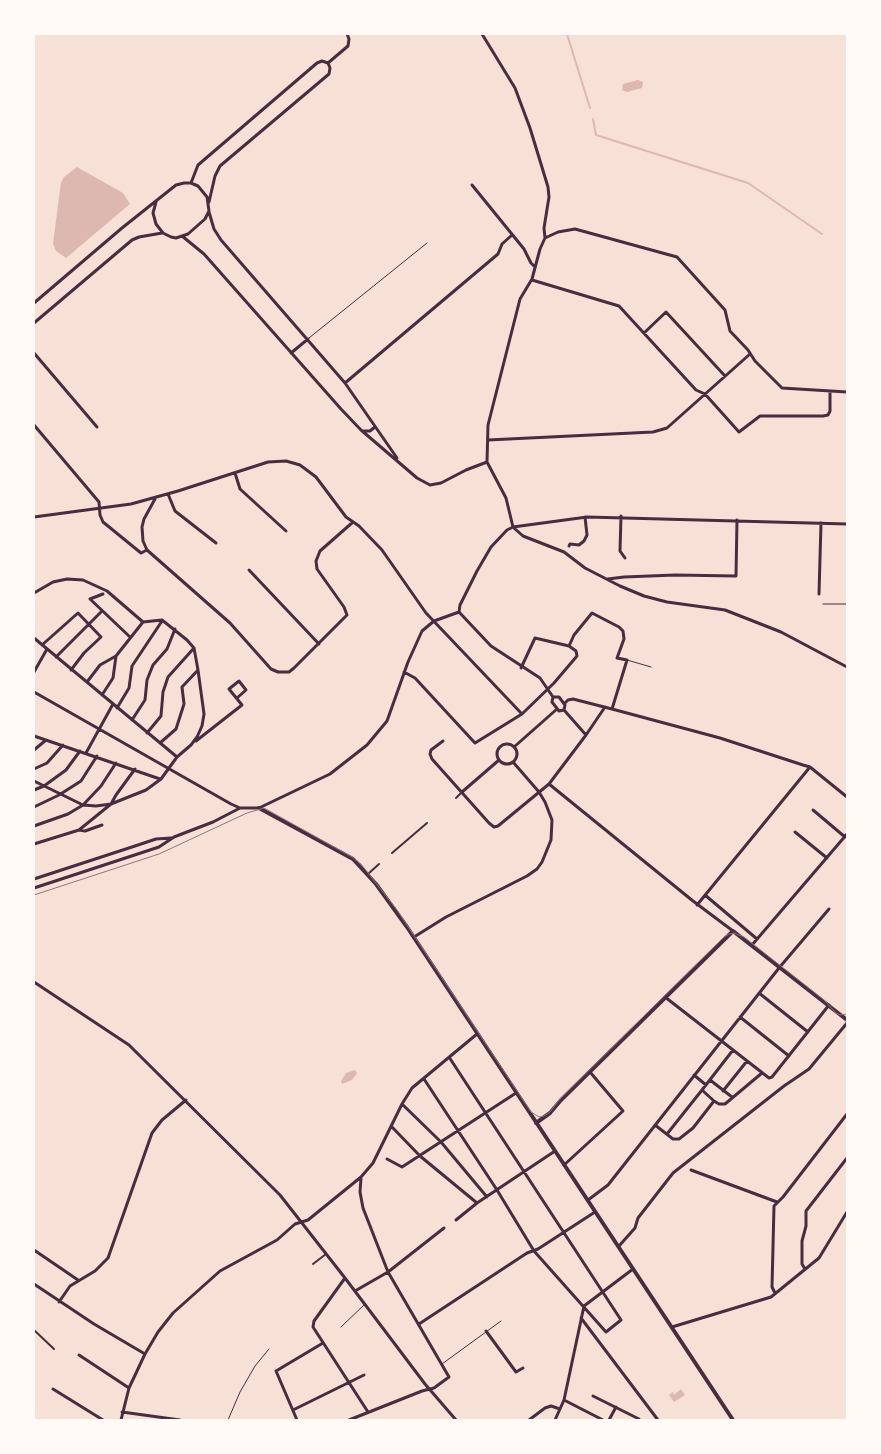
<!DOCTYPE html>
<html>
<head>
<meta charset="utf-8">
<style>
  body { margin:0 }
  #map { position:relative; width:881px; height:1454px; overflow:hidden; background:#f7e1d7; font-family:Literata,serif }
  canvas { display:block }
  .frame { position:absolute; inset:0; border:35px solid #fffaf5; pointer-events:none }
</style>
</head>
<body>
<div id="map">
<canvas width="881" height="1454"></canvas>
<div class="frame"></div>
</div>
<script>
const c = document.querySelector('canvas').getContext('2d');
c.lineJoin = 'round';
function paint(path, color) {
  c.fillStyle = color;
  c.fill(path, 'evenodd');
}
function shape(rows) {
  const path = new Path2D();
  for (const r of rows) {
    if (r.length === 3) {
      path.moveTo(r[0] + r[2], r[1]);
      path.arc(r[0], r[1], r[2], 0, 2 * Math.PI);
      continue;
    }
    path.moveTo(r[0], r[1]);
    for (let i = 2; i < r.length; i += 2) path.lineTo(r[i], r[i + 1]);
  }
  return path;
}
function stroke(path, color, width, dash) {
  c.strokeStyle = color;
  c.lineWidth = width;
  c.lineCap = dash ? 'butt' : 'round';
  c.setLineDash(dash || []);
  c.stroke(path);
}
paint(shape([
  [638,80,643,82,642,88,627,92,622,90,623,84],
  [77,167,123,193,130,204,66,258,56,251,53,244,61,182,64,177],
  [355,1070,357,1073,352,1080,342,1084,341,1081,346,1073],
  [681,1389,685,1395,674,1402,669,1395,673,1392,674,1395]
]), '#dcb8b0');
stroke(shape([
  [567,34,590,108],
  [593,119,596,135,748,183,822,234]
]), '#dcb8b0', 2);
stroke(shape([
  [309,338,427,243],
  [823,604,847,604],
  [627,660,651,667],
  [341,1327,364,1305],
  [442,1364,501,1321],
  [228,1420,240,1392,255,1366,269,1349]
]), '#4a2c40', 1);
stroke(shape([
  [456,798,461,793],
  [392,853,427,823],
  [368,874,379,864],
  [313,1264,326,1254],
  [34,1330,54,1349]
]), '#4a2c40', 2);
stroke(shape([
  [482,34,515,88,530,128,548,187,549,197,544,228,545,238,540,249,532,279,520,299,488,425,487,462,506,498,513,527],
  [328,63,348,46,349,39,347,34],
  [191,183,198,165,317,63,322,61,328,63,330,68,329,74,220,166,215,176,209,202],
  [472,185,524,249,531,263,535,267],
  [209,212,214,229,221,240,345,383,397,458],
  [182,236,204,254,341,409,361,430,417,478,430,485,441,483,466,470,487,462],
  [545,238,558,232,575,229,677,257,725,310,730,331,748,350,755,361,782,388,847,392],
  [532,280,619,306,696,390,705,394,739,432,760,416,823,416,828,415,830,411,830,391],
  [34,303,122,228,176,185,184,183,191,183,198,186,207,197,209,211,205,219,188,234,176,238,171,237,163,233,156,224,153,213,156,202],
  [34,323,132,240,139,237,162,233],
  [644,333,666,312,725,376],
  [34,353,97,427],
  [291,353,308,339],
  [345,383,498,254,502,244,512,235],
  [34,425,99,502,100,515,103,522,141,553,147,550],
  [364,431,370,431,375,427],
  [488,440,653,432,667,428,750,354],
  [235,473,240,489,286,531],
  [168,494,175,511,216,543],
  [155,499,144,519,142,527,143,541,147,550,230,623,271,669,278,672,289,672,294,668,347,615,344,607,317,569,316,561,320,551,353,522],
  [621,516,620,551,625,558],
  [34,517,131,504,178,491,268,462,286,461,300,465,316,477,346,517,359,526,382,550,426,613,522,714],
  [514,528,523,536,564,552,585,568,620,586,644,596,667,602,725,610,781,632,847,667],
  [569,546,570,544,579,545,584,541,587,535,585,517],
  [249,570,319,644],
  [608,579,624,577,675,575,736,576,737,520],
  [34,593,53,582,67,579,83,580,107,591,143,622],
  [103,594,90,599,130,637],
  [819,594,821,523],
  [459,612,460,605,477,571,491,547,507,530,513,527,587,517,847,524],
  [459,612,491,646,540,678,553,697,552,702,559,711,564,710,565,705,559,697,553,697],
  [34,638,177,757],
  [42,645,78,613,101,637,84,653,71,670],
  [569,646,574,635,592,613,619,627,623,631,624,639,617,658,627,660,612,709],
  [56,657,102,611],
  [34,672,47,649],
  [404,672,415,678,475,743,522,714,554,683,577,656,576,651,569,646,535,638,521,668],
  [87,682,100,665,116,656,143,622],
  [34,692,231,804,240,808,259,808,330,774,367,745,387,721,408,662,422,631,434,621,459,612],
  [102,695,113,678,116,656],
  [564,704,568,700,573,699,612,709,720,738,803,765,810,767,847,797],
  [117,708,129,688,132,666,162,621],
  [564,710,586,735],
  [132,720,145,700,147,680,153,665,167,649,175,629],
  [147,733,161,716,163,692,168,677,194,648],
  [34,736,160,779],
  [196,741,242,705,229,689,239,681,246,690,237,698],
  [443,741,431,750,430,754,432,759,489,823,494,827,498,826,549,784,586,735,605,707],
  [160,743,176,729,184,704,182,687,198,670],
  [507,754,10],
  [514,747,557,709],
  [34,750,46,740],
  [86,753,113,704],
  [34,769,47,763,63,745],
  [34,781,83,805,96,806,111,804,146,790,161,779,177,757,191,745,197,737,202,726,204,714,198,670,194,648,187,640,162,620,143,622],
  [549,784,693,901,733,931],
  [34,790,44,786,66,770,80,751],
  [462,792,499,760],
  [34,807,59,795,81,781,97,756],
  [813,810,845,837],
  [34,826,68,814,83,805,101,786,116,763],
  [79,830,85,831,102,825],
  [795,832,827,858],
  [34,844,79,830,111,804,116,795,135,769],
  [34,879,135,846,156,839,171,838],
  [34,888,159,847,174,837,213,822,240,808],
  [705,895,757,939],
  [697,905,810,767],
  [414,937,446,917,527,876,537,869,542,862,551,840,552,820,545,802,539,792,513,762],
  [752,945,847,834],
  [34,982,129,1045,280,1195,345,1278,425,1384,456,1420],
  [759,993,808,1032],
  [665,997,769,1078,772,1077,829,1005],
  [740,1017,789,1056],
  [733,1050,702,1090,714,1101,719,1104,725,1104,762,1073],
  [694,1075,706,1085],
  [424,1079,497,1190,534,1251,606,1332,621,1320,449,1057],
  [710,1080,732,1097],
  [723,1091,747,1061],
  [402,1104,441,1142,487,1197],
  [655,1125,673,1139,679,1139,693,1128,714,1101],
  [391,1126,420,1156,477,1203],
  [667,1134,702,1090],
  [387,1159,402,1167,516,1093],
  [564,1165,623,1111,590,1072],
  [691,1170,777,1202],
  [588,1200,608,1185,779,968,829,909],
  [456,1220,477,1203,555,1151],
  [619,1246,635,1228,638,1218,673,1173,784,1086,809,1069,847,1023],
  [34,1250,78,1280],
  [805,1269,802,1264,802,1241,806,1226,806,1211,847,1158],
  [345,1278,314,1321,313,1327,368,1412],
  [34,1284,94,1324,145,1354],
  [355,1291,388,1272,444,1228],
  [775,1293,772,1287,774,1206,783,1197,847,1114],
  [59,1302,70,1286,95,1271,108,1258,152,1133,162,1120,186,1100],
  [581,1318,658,1420],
  [419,1324,527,1253,538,1249,595,1212],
  [672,1327,771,1297,819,1258,847,1212],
  [486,1331,516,1372,523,1368],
  [79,1355,129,1388],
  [53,1389,103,1420],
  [593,1396,639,1419],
  [564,1400,603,1420],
  [293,1410,364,1375],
  [122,1412,180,1420],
  [121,1420,129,1388,145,1354,158,1332,173,1313,220,1271,277,1240,295,1224,308,1220,361,1177,373,1163,402,1104,412,1088,477,1034],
  [297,1420,276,1371,323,1343],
  [349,1420,422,1391,434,1388,449,1377,388,1272,363,1208,360,1192,361,1178],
  [529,1420,545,1408,551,1406,560,1409],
  [555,1420,564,1400,584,1306,633,1269],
  [609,1420,616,1407]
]), '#4a2c40', 3);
stroke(shape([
  [259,808,353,859,376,884,407,927,733,1420],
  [536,1123,550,1113,561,1100,733,931,847,1020]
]), '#4a2c40', 4);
stroke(shape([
  [34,895,159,854,247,813,264,808,352,857,361,864,397,910,531,1112,539,1117,544,1116,549,1113,560,1099,724,937,729,934,734,933,744,937,824,1000,836,1013,840,1015,847,1014]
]), '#8f747c', 1);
</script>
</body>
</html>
